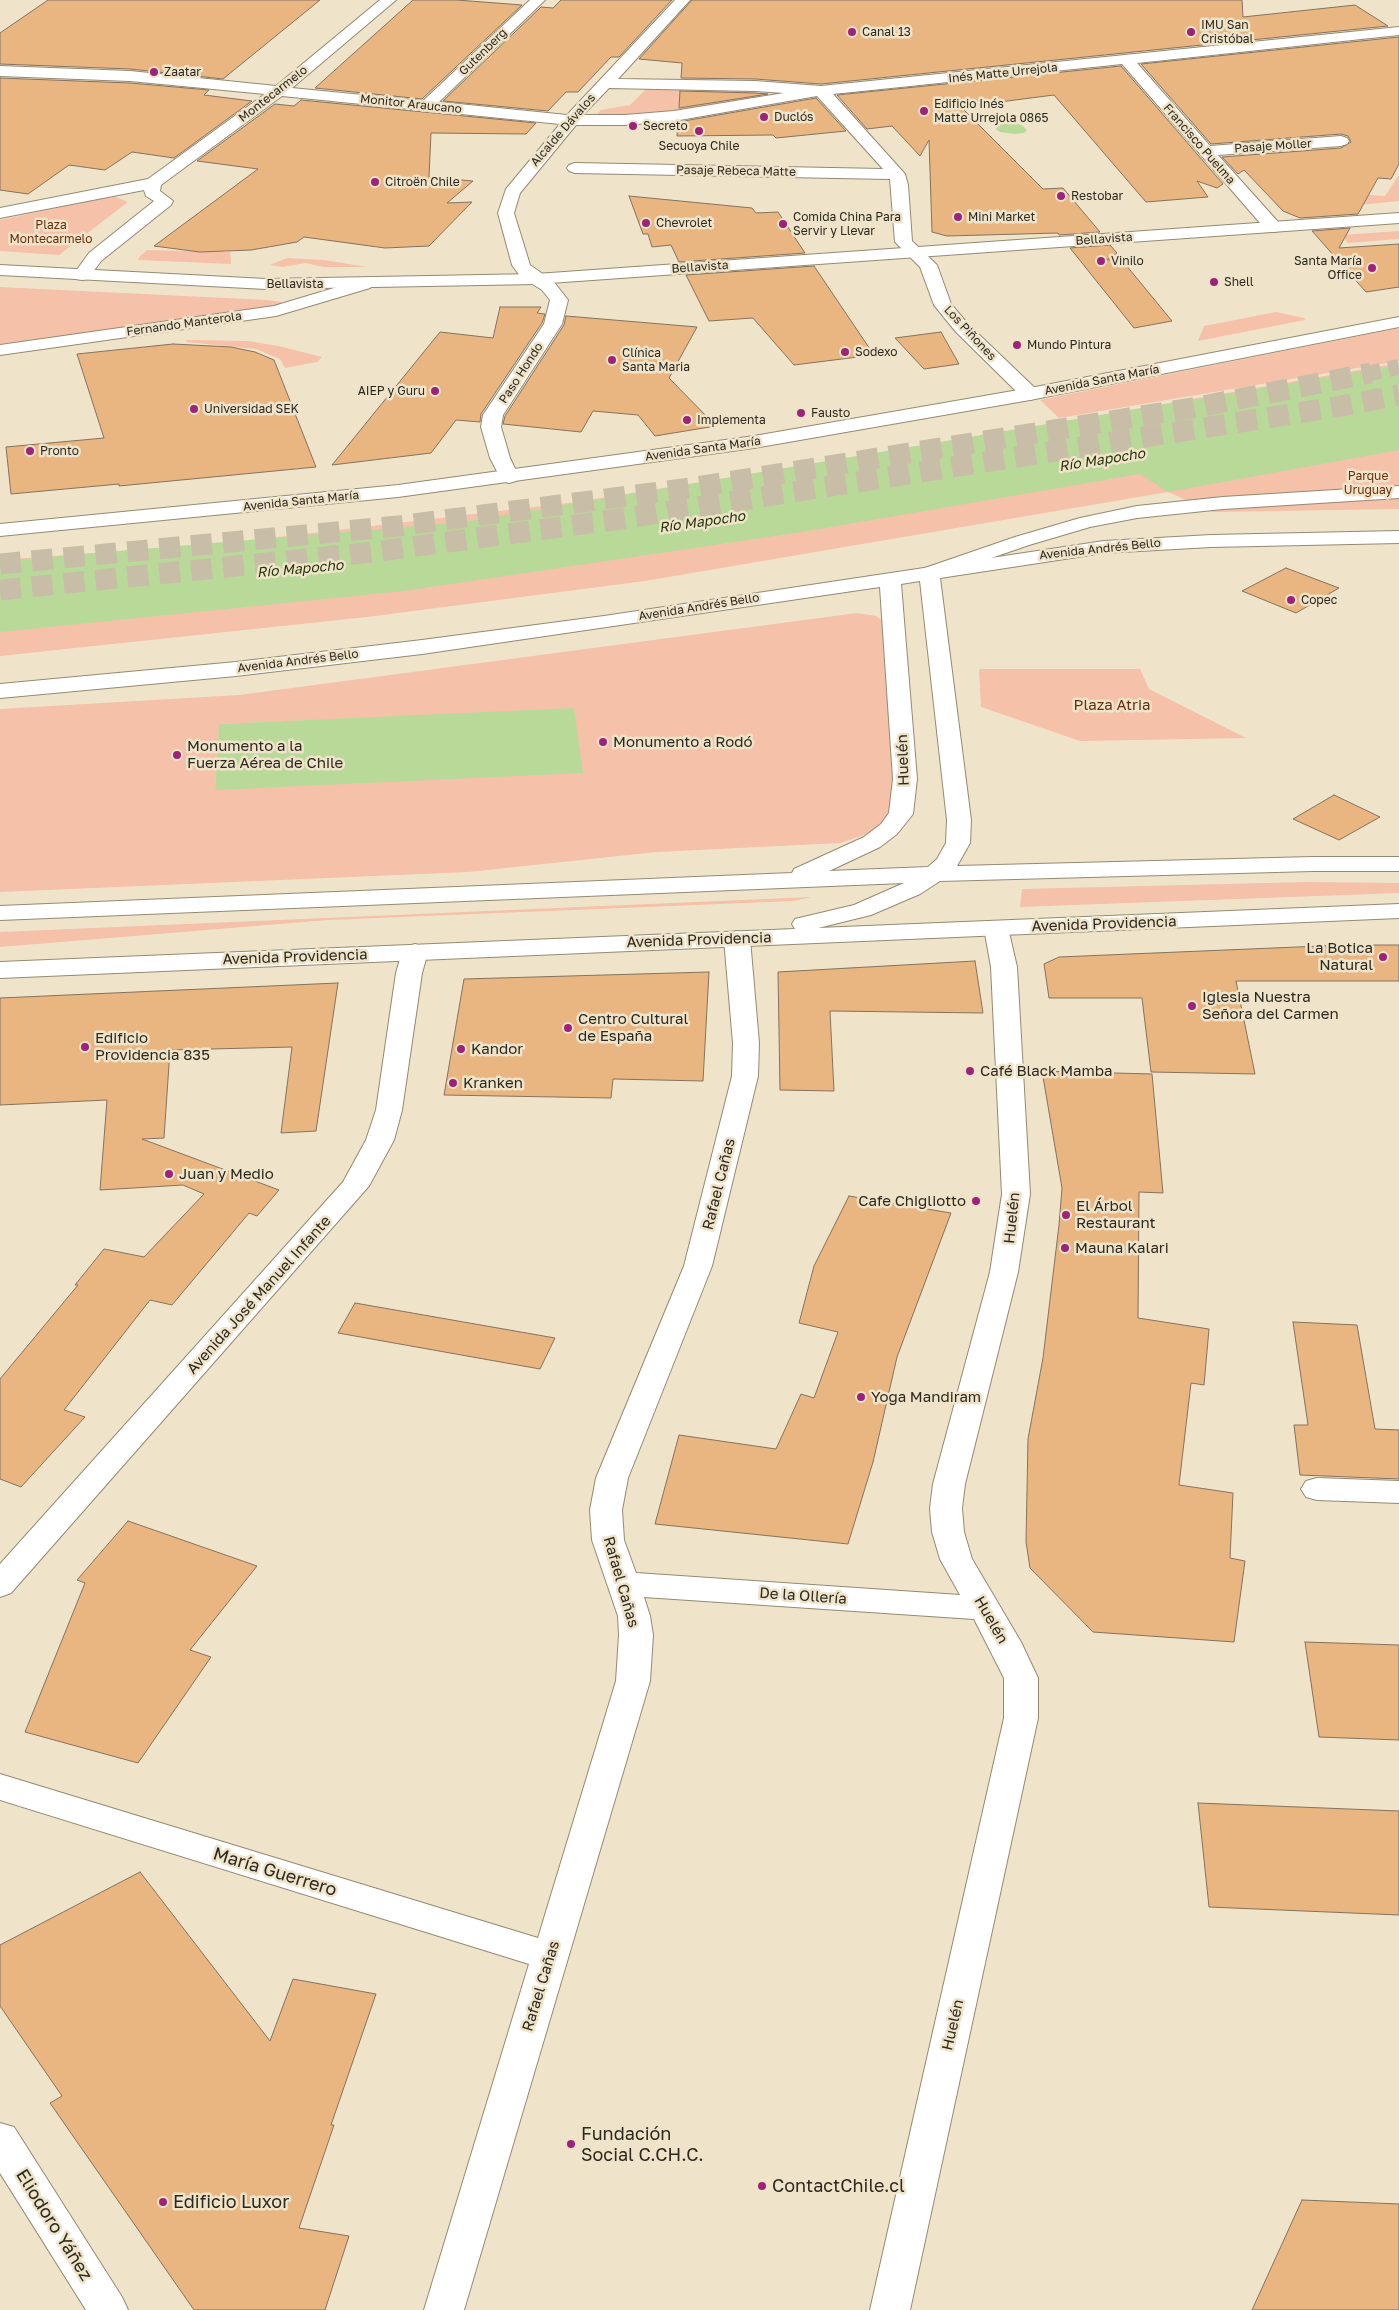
<!DOCTYPE html>
<html>
<head>
<meta charset="utf-8">
<style>
  body { margin:0 }
  canvas { display:block; background:#efe4ca }
</style>
</head>
<body>
<canvas width="1399" height="2310"></canvas>
<script>
const c = document.querySelector('canvas').getContext('2d');
c.lineJoin = 'round';
function paint(path, color) {
  c.fillStyle = color;
  c.fill(path, 'evenodd');
}
function shape(rows) {
  const path = new Path2D();
  for (const r of rows) {
    path.moveTo(r[0], r[1]);
    for (let i = 2; i < r.length; i += 2) path.lineTo(r[i], r[i + 1]);
  }
  return path;
}
function stroke(path, color, width, dash) {
  c.strokeStyle = color;
  c.lineWidth = width;
  c.lineCap = dash ? 'butt' : 'round';
  c.setLineDash(dash || []);
  c.stroke(path);
}
function label(font, color, halo, rows, align = 'center') {
  c.font = font + ' "Golos Text",sans-serif';
  c.lineWidth = 5;
  c.setLineDash([]);
  c.textBaseline = 'middle';
  c.strokeStyle = halo;
  c.fillStyle = color;
  for (const [text, x, y, turn = 0] of rows) {
    c.save();
    c.translate(x, y);
    c.rotate((+turn || 0) * Math.PI / 180);
    c.textAlign = isNaN(turn) ? turn : align;
    if (halo) c.strokeText(text, 0, 0);
    c.fillText(text, 0, 0);
    c.restore();
  }
}
paint(shape([
  [648,87,754,89,759,97,658,114,609,118,597,114,601,110,630,105],
  [1399,175,1399,201,1340,207,1325,192,1385,196],
  [113,196,128,202,59,255,0,251,0,220],
  [1399,231,1399,239,1348,243,1342,235],
  [147,250,230,252,231,264,138,260,139,257],
  [287,258,324,260,367,267,324,267,305,263,283,267,270,265],
  [0,287,267,300,282,302,277,308,0,344],
  [1276,312,1304,318,1305,320,1198,341,1204,326],
  [1399,328,1399,361,1059,418,1040,400],
  [186,340,249,341,283,347,322,357,317,362,285,368,280,359,256,349,187,342],
  [1399,363,1399,509,1213,512,1168,492,645,581,367,617,0,656,0,560,227,543,576,502,876,454],
  [857,613,876,616,883,621,885,629,894,801,891,812,880,827,867,834,840,843,657,852,468,872,0,892,0,709,239,695],
  [574,709,216,790,215,790,219,724],
  [979,669,1140,669,1149,689,1246,738,1080,741,981,707],
  [1306,882,1399,883,1399,893,1020,907,1022,889],
  [812,897,793,901,328,920,0,947,0,932]
]), '#f5c1a9');
paint(shape([
  [1012,123,1022,125,1027,130,1024,133,1014,134,1000,132,996,129,998,125],
  [1399,365,1399,450,1168,492,1140,474,802,532,404,591,0,632,0,561,463,522],
  [574,708,583,773,215,790,219,724]
]), '#b9d999');
const building = shape([
  [48,0,320,0,223,79,130,69,0,64,0,33,48,0],
  [413,0,457,0,522,5,422,99,315,88,413,0],
  [561,0,672,0,619,57,611,57,578,92,566,92,548,111,443,101,541,7,553,8,561,0],
  [692,0,1242,0,1243,17,1355,5,1388,26,821,84,755,79,681,78,682,63,639,59,692,0],
  [1399,37,1399,164,1391,179,1378,178,1358,214,1300,218,1283,211,1244,170,1238,174,1222,157,1341,148,1351,142,1348,136,1341,134,1211,144,1141,64,1399,37],
  [1121,66,1223,184,1217,188,1197,181,1208,197,1146,202,1054,95,961,107,1043,189,1063,188,1100,232,1059,235,1058,233,947,236,932,232,929,140,920,156,892,126,867,129,837,95,1121,66],
  [0,78,130,83,209,90,204,95,252,101,174,158,132,152,105,170,69,165,28,194,0,190,0,78],
  [680,91,755,93,768,94,679,108,680,91],
  [816,98,846,131,776,138,773,135,677,136,678,122,816,98],
  [301,100,536,123,526,134,431,133,429,177,473,181,447,203,472,202,429,246,385,248,304,237,297,242,251,250,200,252,154,246,258,169,197,161,275,104,294,106,301,100],
  [629,196,752,208,756,213,778,212,805,253,679,262,671,245,652,247,648,234,643,234,629,196],
  [1350,228,1339,248,1399,244,1399,287,1366,292,1312,231,1350,228],
  [1110,245,1117,253,1106,260,1121,259,1172,321,1134,328,1070,248,1110,245],
  [814,266,874,355,794,365,753,318,709,321,686,275,814,266],
  [500,307,541,307,537,313,545,314,542,323,481,414,480,422,456,420,431,453,332,465,440,332,493,338,500,307],
  [566,316,697,327,669,378,716,426,655,436,638,415,593,411,581,432,503,424,505,416,564,325,566,316],
  [941,332,959,364,924,369,895,338,941,332],
  [173,344,231,347,255,352,274,360,316,467,119,486,119,484,11,494,6,447,104,438,77,354,173,344],
  [1286,568,1339,588,1296,613,1242,591,1286,568],
  [1334,795,1380,817,1339,840,1293,819,1334,795],
  [1345,945,1399,945,1399,981,1236,981,1255,1074,1151,1072,1142,998,1049,998,1044,964,1059,957,1345,945],
  [975,961,983,1013,830,1011,834,1091,780,1090,778,972,975,961],
  [709,972,703,1081,613,1079,611,1098,444,1095,464,979,709,972],
  [338,983,316,1131,281,1133,292,1047,170,1050,164,1138,142,1139,279,1190,257,1216,249,1213,172,1305,150,1300,64,1410,85,1417,21,1487,0,1479,0,1379,78,1285,75,1285,104,1249,144,1257,204,1194,183,1185,100,1190,107,1100,0,1105,0,998,338,983],
  [1042,1071,1152,1074,1163,1193,1139,1192,1138,1318,1209,1329,1204,1385,1191,1383,1179,1485,1233,1493,1230,1558,1245,1561,1234,1642,1093,1632,1030,1568,1026,1542,1028,1439,1043,1358,1059,1225,1062,1188,1042,1071],
  [849,1196,951,1213,897,1357,873,1462,848,1544,655,1524,679,1435,776,1449,801,1394,814,1398,838,1332,799,1323,814,1266,849,1196],
  [355,1303,555,1338,540,1369,338,1333,355,1303],
  [1293,1322,1357,1325,1375,1429,1399,1430,1399,1479,1300,1475,1294,1425,1308,1425,1293,1322],
  [128,1521,257,1566,190,1650,211,1657,138,1763,25,1732,85,1583,77,1580,128,1521],
  [1305,1642,1399,1645,1399,1740,1319,1737,1305,1642],
  [1198,1803,1399,1811,1399,1915,1209,1907,1198,1803],
  [140,1872,270,2041,293,1979,376,1994,331,2125,334,2125,299,2228,349,2236,325,2310,194,2310,50,2103,62,2096,0,2006,0,1945,140,1872],
  [1302,2200,1399,2204,1399,2310,1252,2310,1302,2200]
]);
paint(building, '#e9b580');
stroke(building, '#85725f', 1);
stroke(shape([
  [1365,374,1399,367]
]), '#c8bea8', 16, [16, 8]);
stroke(shape([
  [0,564,398,526,690,488,1192,408,1371,373],
  [0,590,364,553,621,519,1336,407,1399,395]
]), '#c8bea8', 21, [21, 11]);
const minor = shape([
  [380,0,396,0,292,88,423,101,530,0,545,0,439,102,567,115,675,0,690,0,618,79,755,81,821,86,1399,27,1399,35,1137,63,1210,146,1341,136,1347,138,1349,141,1347,144,1341,146,1218,155,1279,223,1281,227,1279,231,1273,232,1267,231,1122,64,833,94,905,174,908,185,912,241,937,265,951,304,968,324,1037,390,1039,394,1037,398,1030,400,1023,398,956,332,934,305,920,267,895,242,890,179,575,173,569,171,567,168,569,165,575,163,883,169,817,96,674,121,625,125,576,125,520,193,514,213,530,265,554,282,568,300,562,324,503,415,501,427,510,458,519,477,516,481,509,483,502,481,490,458,481,427,483,415,544,324,550,300,542,290,520,276,512,265,498,213,506,189,560,124,282,96,161,185,160,191,173,201,171,205,101,261,88,279,82,280,76,279,73,275,89,253,154,201,146,196,144,190,0,218,0,208,148,179,265,94,130,81,0,76,0,66,130,71,276,86,380,0],
  [609,88,755,91,784,93,674,111,625,115,583,115,609,88],
  [364,279,370,280,373,284,370,288,276,316,0,355,0,345,274,306,364,279],
  [996,921,1005,923,1008,928,1017,967,1030,1194,1018,1272,965,1484,962,1508,964,1532,972,1559,1021,1642,1038,1678,1038,1718,910,2310,870,2310,1004,1718,1004,1678,974,1619,644,1597,650,1616,653,1635,650,1681,464,2310,424,2310,529,1964,0,1800,0,1774,538,1938,616,1681,619,1635,618,1616,592,1540,590,1510,596,1478,684,1266,732,1076,733,1043,724,939,728,934,737,931,746,934,750,939,759,1043,758,1076,712,1266,628,1478,622,1510,624,1540,636,1573,960,1595,940,1559,932,1532,930,1508,933,1484,990,1272,1002,1194,991,967,984,928,987,923,996,921],
  [415,944,424,947,428,952,422,973,402,1110,394,1140,369,1186,11,1593,0,1597,0,1564,343,1182,366,1140,376,1110,396,973,402,952,406,947,415,944],
  [1317,1478,1399,1481,1399,1503,1317,1500,1306,1497,1301,1489,1306,1481,1317,1478]
]);
const major = shape([
  [1399,213,1399,223,536,284,266,289,0,275,0,265,266,279,536,274,1399,213],
  [1399,317,1399,327,1030,400,754,448,398,497,0,536,0,524,398,485,754,436,1030,388,1399,317],
  [1399,531,1399,543,1211,547,1104,553,940,578,971,820,970,843,957,866,1313,857,1399,857,1399,871,1313,871,940,881,920,894,871,915,818,928,1399,904,1399,918,0,978,0,962,795,929,792,924,795,919,854,905,904,883,0,920,0,906,792,873,794,869,864,837,881,824,889,813,893,779,880,587,422,654,236,676,0,698,0,684,236,662,422,640,604,616,1104,541,1211,535,1399,531],
  [920,581,947,820,946,843,937,859,928,867,829,871,880,847,897,834,913,814,917,779,901,584,920,581],
  [0,2123,14,2127,122,2297,128,2310,86,2310,0,2173,0,2123]
]);
const highway = shape([
  [1399,486,1399,498,1223,509,1137,518,1090,527,1029,545,936,577,929,579,922,577,919,573,922,569,1015,537,1080,518,1137,506,1223,497,1399,486]
]);
stroke(minor, '#948a72', 2);
stroke(major, '#948a72', 2);
stroke(highway, '#948a72', 2);
paint(minor, '#fff');
paint(major, '#fff');
paint(highway, '#fff');
for (const [x, y, r, color] of [
  [852,32,5,"#9d237a"],
  [1191,32,5,"#9d237a"],
  [154,72,5,"#9d237a"],
  [924,111,5,"#9d237a"],
  [764,117,5,"#9d237a"],
  [633,126,5,"#9d237a"],
  [699,131,5,"#9d237a"],
  [375,182,5,"#9d237a"],
  [1061,196,5,"#9d237a"],
  [958,217,5,"#9d237a"],
  [646,223,5,"#9d237a"],
  [783,224,5,"#9d237a"],
  [1101,261,5,"#9d237a"],
  [1372,268,5,"#9d237a"],
  [1214,282,5,"#9d237a"],
  [1017,345,5,"#9d237a"],
  [845,352,5,"#9d237a"],
  [612,360,5,"#9d237a"],
  [435,391,5,"#9d237a"],
  [194,409,5,"#9d237a"],
  [801,413,5,"#9d237a"],
  [687,420,5,"#9d237a"],
  [30,451,5,"#9d237a"],
  [1291,600,5,"#9d237a"],
  [603,742,5,"#9d237a"],
  [177,755,5,"#9d237a"],
  [1383,957,5,"#9d237a"],
  [1192,1006,5,"#9d237a"],
  [568,1028,5,"#9d237a"],
  [85,1047,5,"#9d237a"],
  [461,1049,5,"#9d237a"],
  [970,1071,5,"#9d237a"],
  [453,1083,5,"#9d237a"],
  [169,1174,5,"#9d237a"],
  [976,1201,5,"#9d237a"],
  [1066,1215,5,"#9d237a"],
  [1065,1248,5,"#9d237a"],
  [861,1397,5,"#9d237a"],
  [571,2144,5,"#9d237a"],
  [762,2186,5,"#9d237a"],
  [163,2202,5,"#9d237a"]
]) {
  const dot = new Path2D();
  dot.arc(x, y, r, 0, 2 * Math.PI);
  c.fillStyle = color;
  c.fill(dot);
  stroke(dot, '#efe4ca', 2);
}
label('12px', '#2c281e', '#efe4ca', [
  ["IMU San",1201,25],
  ["Cristóbal",1201,39],
  ["Canal 13",862,32],
  ["Zaatar",164,72],
  ["Edificio Inés",934,104],
  ["Matte Urrejola 0865",934,118],
  ["Duclós",774,117],
  ["Secreto",643,126],
  ["Secuoya Chile",699,146,"center"],
  ["Citroën Chile",385,182],
  ["Restobar",1071,196],
  ["Comida China Para",793,217],
  ["Servir y Llevar",793,231],
  ["Mini Market",968,217],
  ["Chevrolet",656,223],
  ["Vinilo",1111,261],
  ["Santa María",1362,261,"right"],
  ["Office",1362,275,"right"],
  ["Shell",1224,282],
  ["Mundo Pintura",1027,345],
  ["Sodexo",855,352],
  ["Clínica",622,353],
  ["Santa Maria",622,367],
  ["AIEP y Guru",425,391,"right"],
  ["Universidad SEK",204,409],
  ["Fausto",811,413],
  ["Implementa",697,420],
  ["Pronto",40,451],
  ["Copec",1301,600]
], 'left');
label('12px', '#2c281e', '#efe4ca', [
  ["Gutenberg",483,52,-44],
  ["Inés Matte Urrejola",1003,73,-6],
  ["Montecarmelo",273,94,-38],
  ["Monitor Araucano",411,104,6],
  ["Alcalde Dávalos",563,130,-49],
  ["Francisco Puelma",1199,144,49],
  ["Pasaje Moller",1273,146,-4],
  ["Pasaje Rebeca Matte",736,171,1],
  ["Bellavista",1104,239,-4],
  ["Bellavista",700,267,-4],
  ["Bellavista",295,284],
  ["Fernando Manterola",184,324,-8],
  ["Los Piñones",970,333,47],
  ["Paso Hondo",521,373,-57],
  ["Avenida Santa María",1102,380,-11],
  ["Avenida Santa María",703,449,-8],
  ["Avenida Santa María",301,501,-6],
  ["Avenida Andrés Bello",1100,549,-6],
  ["Avenida Andrés Bello",699,607,-9],
  ["Avenida Andrés Bello",298,661,-7]
]);
label('12px', '#6b2e0b', '#efe4ca', [
  ["Plaza",51,225],
  ["Montecarmelo",51,239],
  ["Parque",1368,476],
  ["Uruguay",1368,490]
]);
label('italic 14px', '#1f3204', '#efe4ca', [
  ["Río Mapocho",1102,460,-9],
  ["Río Mapocho",702,522,-8],
  ["Río Mapocho",300,569,-5]
]);
label('15px', '#6b2e0b', '#efe4ca', [
  ["Plaza Atria",1112,705]
]);
label('15px', '#2c281e', '#efe4ca', [
  ["Monumento a Rodó",613,742],
  ["Monumento a la",187,746],
  ["Fuerza Aérea de Chile",187,763],
  ["La Botica",1373,948,"right"],
  ["Natural",1373,965,"right"],
  ["Iglesia Nuestra",1202,997],
  ["Señora del Carmen",1202,1014],
  ["Centro Cultural",578,1019],
  ["de España",578,1036],
  ["Edificio",95,1038],
  ["Providencia 835",95,1055],
  ["Kandor",471,1049],
  ["Café Black Mamba",980,1071],
  ["Kranken",463,1083],
  ["Juan y Medio",179,1174],
  ["Cafe Chigliotto",966,1201,"right"],
  ["El Árbol",1076,1206],
  ["Restaurant",1076,1223],
  ["Mauna Kalari",1075,1248],
  ["Yoga Mandiram",871,1397]
], 'left');
label('15px', '#2c281e', '#efe4ca', [
  ["Huelén",903,760,-92],
  ["Avenida Providencia",1104,924,-2],
  ["Avenida Providencia",699,940,-2],
  ["Avenida Providencia",295,957,-2],
  ["Rafael Cañas",719,1184,-76],
  ["Huelén",1012,1218,-84],
  ["Avenida José Manuel Infante",259,1295,-48],
  ["Rafael Cañas",621,1582,74],
  ["De la Ollería",803,1596,4],
  ["Huelén",991,1620,60],
  ["Rafael Cañas",541,1986,-73],
  ["Huelén",953,2025,-77]
]);
label('18px', '#2c281e', '#efe4ca', [
  ["María Guerrero",275,1872,17],
  ["Eliodoro Yáñez",54,2225,58]
]);
label('18px', '#2c281e', '#efe4ca', [
  ["Fundación",581,2134],
  ["Social C.CH.C.",581,2155],
  ["ContactChile.cl",772,2186],
  ["Edificio Luxor",173,2202]
], 'left');
</script>
</body>
</html>
